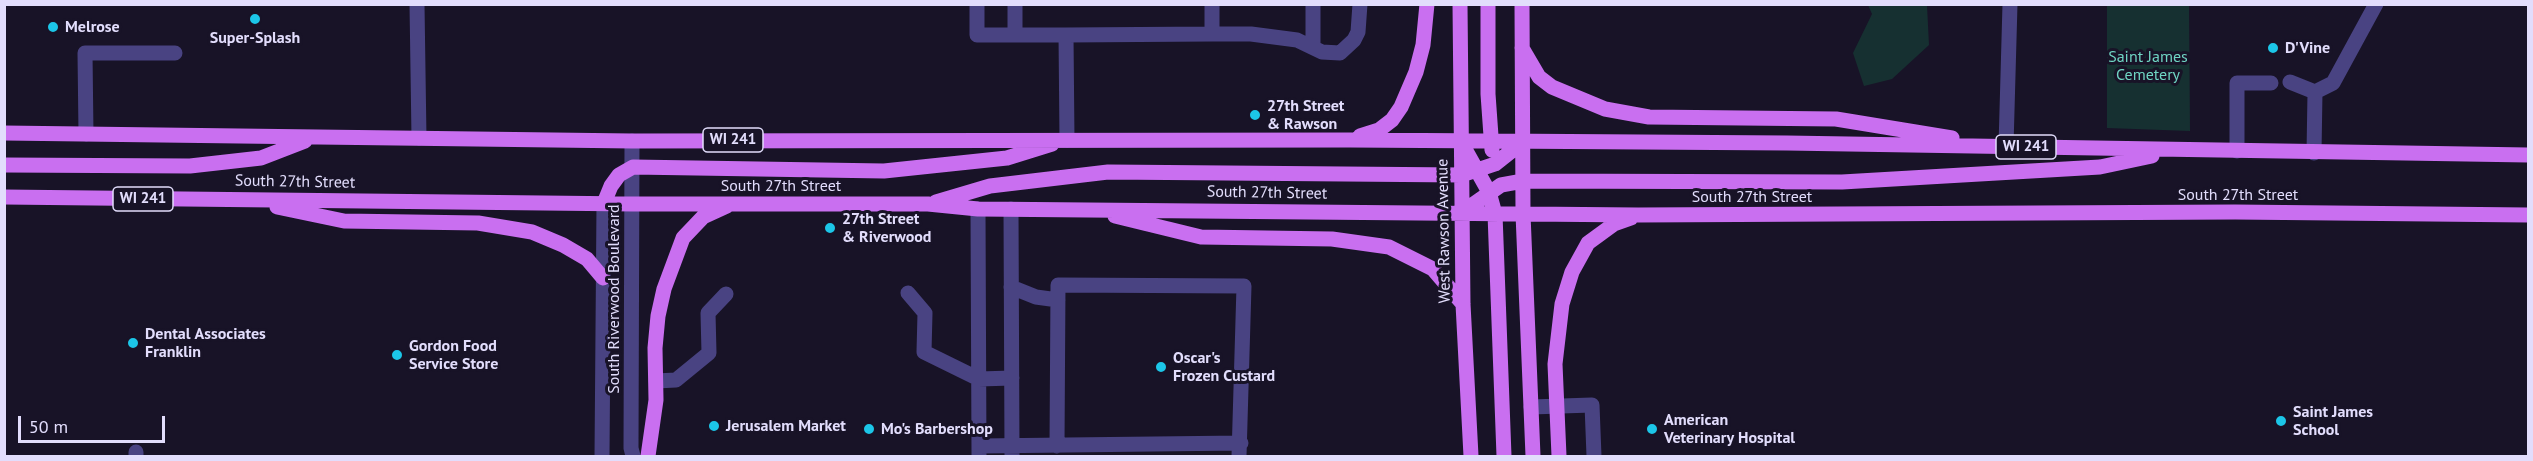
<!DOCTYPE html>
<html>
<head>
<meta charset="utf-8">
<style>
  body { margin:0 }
  #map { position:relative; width:2533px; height:461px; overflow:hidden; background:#181327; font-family:"PT Sans",sans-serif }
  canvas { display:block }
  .frame { position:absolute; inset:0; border:6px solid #e2ddfc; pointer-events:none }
  .scale { position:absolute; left:18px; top:416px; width:147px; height:27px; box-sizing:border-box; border:3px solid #e2ddfc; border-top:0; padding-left:8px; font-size:18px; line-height:21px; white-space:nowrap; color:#e2ddfc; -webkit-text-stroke:4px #181327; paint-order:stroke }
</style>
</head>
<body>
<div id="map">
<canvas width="2533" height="461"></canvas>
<div class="frame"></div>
<div class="scale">50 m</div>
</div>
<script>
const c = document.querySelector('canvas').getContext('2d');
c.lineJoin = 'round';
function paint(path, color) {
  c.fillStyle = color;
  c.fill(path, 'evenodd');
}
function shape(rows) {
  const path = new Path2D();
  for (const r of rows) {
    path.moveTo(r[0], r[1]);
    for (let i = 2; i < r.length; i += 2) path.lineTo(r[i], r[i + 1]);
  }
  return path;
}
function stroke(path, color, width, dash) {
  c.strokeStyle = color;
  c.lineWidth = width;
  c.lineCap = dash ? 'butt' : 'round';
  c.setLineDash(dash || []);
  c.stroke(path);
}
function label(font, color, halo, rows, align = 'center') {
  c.font = font + ' "PT Sans",sans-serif';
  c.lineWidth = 6;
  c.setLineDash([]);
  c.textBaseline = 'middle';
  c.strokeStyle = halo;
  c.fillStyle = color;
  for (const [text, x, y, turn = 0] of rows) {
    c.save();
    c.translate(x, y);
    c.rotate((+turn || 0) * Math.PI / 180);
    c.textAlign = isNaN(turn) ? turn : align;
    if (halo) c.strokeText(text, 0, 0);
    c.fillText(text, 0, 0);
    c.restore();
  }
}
paint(shape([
  [1868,5,1927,5,1929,45,1892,79,1864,86,1853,53,1872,14],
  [2107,5,2189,5,2190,131,2107,128]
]), '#163031');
stroke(shape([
  [417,4,419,138],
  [977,4,977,35,1066,35],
  [1212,34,1251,34,1297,40,1322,52,1340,53,1354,40,1358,32,1360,4],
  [1015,35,1015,4],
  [1313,46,1313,4],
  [2290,82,2315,92,2314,153],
  [2315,92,2333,83,2376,4],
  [86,134,85,53,175,53],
  [1067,140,1066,35,1212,34,1212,4],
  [632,141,631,448,633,456],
  [2006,146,2010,4],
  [2237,151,2237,83,2271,83],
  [978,209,979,455],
  [1011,209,1012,456],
  [1011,287,1036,297,1058,300],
  [908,293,925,313,924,352,979,379,1012,378],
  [656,381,676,380,709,353,708,313,726,294],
  [1531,407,1592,405,1594,456],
  [979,446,1241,443],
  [1057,446,1058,285,1244,286,1239,456],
  [136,456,136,452],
  [602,456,604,203]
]), '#494382', 15);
stroke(shape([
  [1460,4,1463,304,1471,456],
  [1488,4,1488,94,1492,150],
  [1522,4,1523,214,1533,456],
  [1522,48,1539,77,1552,87,1605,109,1649,117,1836,119,1952,138],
  [4,133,632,141,1350,140,1787,143,2528,155],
  [1360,136,1379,130,1392,120,1401,107,1416,72,1423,45,1427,4],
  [1461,142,1489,192,1495,214,1504,456],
  [4,165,190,166,261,158,305,141],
  [4,197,633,204,928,204,978,209,1638,215,2235,212,2528,215],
  [936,202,990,186,1108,172,1462,175,1495,164,1524,141],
  [604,203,611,186,619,175,633,167,884,171,1007,158,1052,144],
  [277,207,344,221,478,223,532,232,563,245,587,259,603,278],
  [1461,213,1501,185,1523,181,1842,182,2100,167,2152,156],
  [1115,216,1201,237,1332,239,1389,247,1433,269,1463,304],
  [648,456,656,400,655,348,658,316,664,289,683,238,703,217,727,206],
  [1559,456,1555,364,1562,304,1572,272,1588,243,1614,224,1631,218]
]), '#c96ff0', 15);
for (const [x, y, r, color] of [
  [255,19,6,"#1cc6e8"],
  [53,27,6,"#1cc6e8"],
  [2273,48,6,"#1cc6e8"],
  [1255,115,6,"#1cc6e8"],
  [830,228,6,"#1cc6e8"],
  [133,343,6,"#1cc6e8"],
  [397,355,6,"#1cc6e8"],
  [1161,367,6,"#1cc6e8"],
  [2281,421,6,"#1cc6e8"],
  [714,426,6,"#1cc6e8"],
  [869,429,6,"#1cc6e8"],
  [1652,429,6,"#1cc6e8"]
]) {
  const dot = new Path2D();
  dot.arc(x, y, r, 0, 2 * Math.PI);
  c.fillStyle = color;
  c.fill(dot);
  stroke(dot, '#181327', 2);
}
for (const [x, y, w] of [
  [733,140,60],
  [2026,147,60],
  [143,199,60]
]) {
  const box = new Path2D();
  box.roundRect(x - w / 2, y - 12, w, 24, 4.5);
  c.fillStyle = '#181327';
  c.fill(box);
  stroke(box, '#e2ddfc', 1.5);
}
label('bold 15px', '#e2ddfc', null, [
  ["WI 241",733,140],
  ["WI 241",2026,147],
  ["WI 241",143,199]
]);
label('bold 16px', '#e2ddfc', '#181327', [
  ["Melrose",65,27],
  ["Super-Splash",255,38,"center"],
  ["D'Vine",2285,48],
  ["27th Street",1267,106],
  ["& Rawson",1267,124],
  ["27th Street",842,219],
  ["& Riverwood",842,237],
  ["Dental Associates",145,334],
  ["Franklin",145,352],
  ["Gordon Food",409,346],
  ["Service Store",409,364],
  ["Oscar's",1173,358],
  ["Frozen Custard",1173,376],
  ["Saint James",2293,412],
  ["School",2293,430],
  ["American",1664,420],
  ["Veterinary Hospital",1664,438],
  ["Jerusalem Market",726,426],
  ["Mo's Barbershop",881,429]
], 'left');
label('16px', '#6fd5c3', '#181327', [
  ["Saint James",2148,57],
  ["Cemetery",2148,75]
]);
label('16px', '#e2ddfc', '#181327', [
  ["South 27th Street",295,182,1],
  ["South 27th Street",781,186],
  ["South 27th Street",1267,193,1],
  ["South 27th Street",2238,195],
  ["South 27th Street",1752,197],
  ["West Rawson Avenue",1444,231,-91],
  ["South Riverwood Boulevard",614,299,-90]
]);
</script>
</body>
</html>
